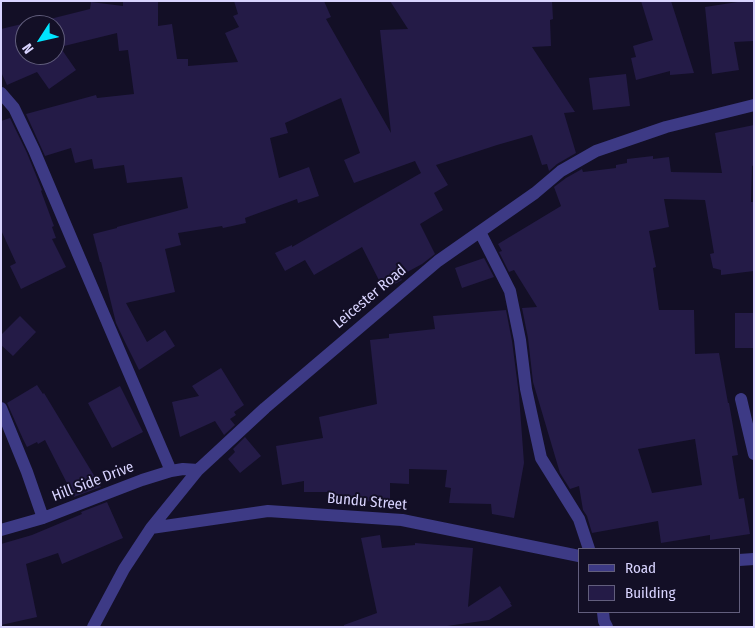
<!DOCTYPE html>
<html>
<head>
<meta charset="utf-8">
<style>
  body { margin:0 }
  #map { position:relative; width:755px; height:628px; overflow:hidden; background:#130f26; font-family:"Fira Sans Condensed",sans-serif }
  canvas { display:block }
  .frame { position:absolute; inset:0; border:2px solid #d9d4ff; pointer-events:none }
  .legend { position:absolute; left:578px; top:548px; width:162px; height:65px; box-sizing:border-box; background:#130f26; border:1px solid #625e7d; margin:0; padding:6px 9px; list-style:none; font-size:15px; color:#d9d4ff }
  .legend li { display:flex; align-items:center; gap:10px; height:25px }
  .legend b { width:25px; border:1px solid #625e7d }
  .north { position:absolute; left:15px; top:15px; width:50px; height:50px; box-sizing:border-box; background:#130f26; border:1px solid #625e7d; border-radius:50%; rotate:235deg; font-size:14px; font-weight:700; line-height:20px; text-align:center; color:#d9d4ff }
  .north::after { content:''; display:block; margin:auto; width:18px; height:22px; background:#00e5ff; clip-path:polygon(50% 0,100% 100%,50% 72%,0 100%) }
</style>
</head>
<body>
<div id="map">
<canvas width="755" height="628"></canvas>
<div class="frame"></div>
<ul class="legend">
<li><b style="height:6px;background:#3d3a85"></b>Road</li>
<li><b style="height:14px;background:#241b47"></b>Building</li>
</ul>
<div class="north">N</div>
</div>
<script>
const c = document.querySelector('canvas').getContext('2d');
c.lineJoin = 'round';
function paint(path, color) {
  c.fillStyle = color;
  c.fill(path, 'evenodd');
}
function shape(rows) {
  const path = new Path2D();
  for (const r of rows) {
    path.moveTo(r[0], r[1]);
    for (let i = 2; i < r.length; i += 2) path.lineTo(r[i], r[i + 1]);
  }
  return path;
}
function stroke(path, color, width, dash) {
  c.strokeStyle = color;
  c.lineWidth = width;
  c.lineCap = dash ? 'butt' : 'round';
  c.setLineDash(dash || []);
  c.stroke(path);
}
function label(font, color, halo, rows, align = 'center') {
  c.font = font + ' "Fira Sans Condensed",sans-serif';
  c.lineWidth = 4;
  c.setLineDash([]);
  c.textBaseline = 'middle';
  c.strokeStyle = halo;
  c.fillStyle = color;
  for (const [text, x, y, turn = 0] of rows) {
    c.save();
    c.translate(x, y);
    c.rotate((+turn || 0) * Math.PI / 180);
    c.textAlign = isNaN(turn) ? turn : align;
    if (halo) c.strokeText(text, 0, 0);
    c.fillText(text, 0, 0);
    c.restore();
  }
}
paint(shape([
  [123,1,158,1,158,26,172,24,177,59,188,59,188,66,238,62,225,33,239,27,233,16,238,14,234,1,324,1,331,17,326,19,391,133,380,30,408,29,390,1,552,1,553,19,550,20,551,46,532,47,575,112,564,113,576,153,557,164,549,171,547,164,542,165,532,135,497,145,436,165,448,185,434,193,443,210,420,224,435,254,422,264,400,276,402,280,384,290,362,247,314,275,305,260,285,271,275,253,292,245,292,247,421,173,415,161,354,183,344,160,360,153,341,98,285,123,288,133,270,138,279,178,309,167,319,196,298,203,297,199,245,218,246,223,223,228,222,226,178,233,181,245,165,249,175,292,126,303,147,342,165,330,175,346,139,370,125,342,116,323,101,262,100,262,93,234,117,228,117,227,188,208,182,177,127,183,124,165,94,169,92,159,75,163,71,148,45,156,26,114,96,95,97,98,134,94,128,50,119,51,117,33,60,47,76,70,49,89,37,72,7,85,1,72,1,29,22,24,22,26,90,9,91,2,123,6],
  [25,25,55,25,55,55,25,55],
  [641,1,671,1,694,73,670,75,670,71,636,80,631,58,636,57,633,46,653,40],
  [744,1,754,1,754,41,734,42,739,70,712,74,705,7],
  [626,74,630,106,593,110,589,78],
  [10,118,27,153,42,190,41,191,54,226,52,227,56,238,52,239,66,267,21,289,10,266,16,263,1,230,1,121],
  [754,125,754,165,752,166,751,202,754,202,754,271,721,275,721,270,713,268,710,254,714,253,705,200,664,199,669,227,649,231,656,267,653,268,659,310,694,310,695,354,719,353,728,403,729,403,738,455,732,456,739,499,744,498,750,534,710,540,710,535,661,543,658,521,592,533,587,516,583,510,579,486,570,489,560,473,533,382,528,338,522,308,537,307,514,270,509,272,499,252,502,251,498,244,561,206,554,187,566,178,582,169,583,172,616,168,616,165,627,163,627,159,653,156,653,159,669,157,671,172,722,173,715,133],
  [695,439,702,485,652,493,638,449],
  [484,258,494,277,462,288,455,268],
  [506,310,512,341,519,395,524,463,514,518,492,514,491,504,449,503,451,488,445,487,447,470,409,469,409,484,390,483,390,502,362,501,362,500,333,496,333,492,304,492,304,481,282,485,276,446,323,438,319,417,377,404,370,340,389,338,389,334,435,329,433,316],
  [735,313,754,313,754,348,735,348],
  [20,316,36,332,13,356,1,345,1,335],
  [221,368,244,405,234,412,236,415,230,419,235,425,224,435,215,421,180,437,172,402,199,396,192,386],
  [37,385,43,394,44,393,101,487,74,497,45,440,38,444,37,442,27,447,23,439,7,403],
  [120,386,143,432,112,448,88,403],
  [245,437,261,456,240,473,228,459,235,452,233,449],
  [107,502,123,538,62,564,58,553,26,564,37,617,1,625,1,544,32,535,82,514,81,512],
  [380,535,382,548,415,545,415,543,473,548,468,607,500,586,511,603,510,603,512,606,489,620,440,627,344,627,344,625,377,613,361,538]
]), '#241b47');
stroke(shape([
  [1,93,14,108,34,150,78,254,171,471],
  [480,232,510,291,520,340,526,389,541,458,579,519,589,549],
  [741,399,754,454],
  [1,408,27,472,43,518],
  [151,528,268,511,402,520,579,556],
  [1,530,43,518,142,480,171,471,183,469,198,470],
  [739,560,754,559],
  [603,612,604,621,607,627],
  [93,627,124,569,151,528,198,470,265,408,438,261,535,193,561,171,596,151,666,127,754,105]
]), '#3d3a85', 12);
label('15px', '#d9d4ff', '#130f26', [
  ["Leicester Road",370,297,-40],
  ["Hill Side Drive",93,482,-21],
  ["Bundu Street",367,502,5]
]);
</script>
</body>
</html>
